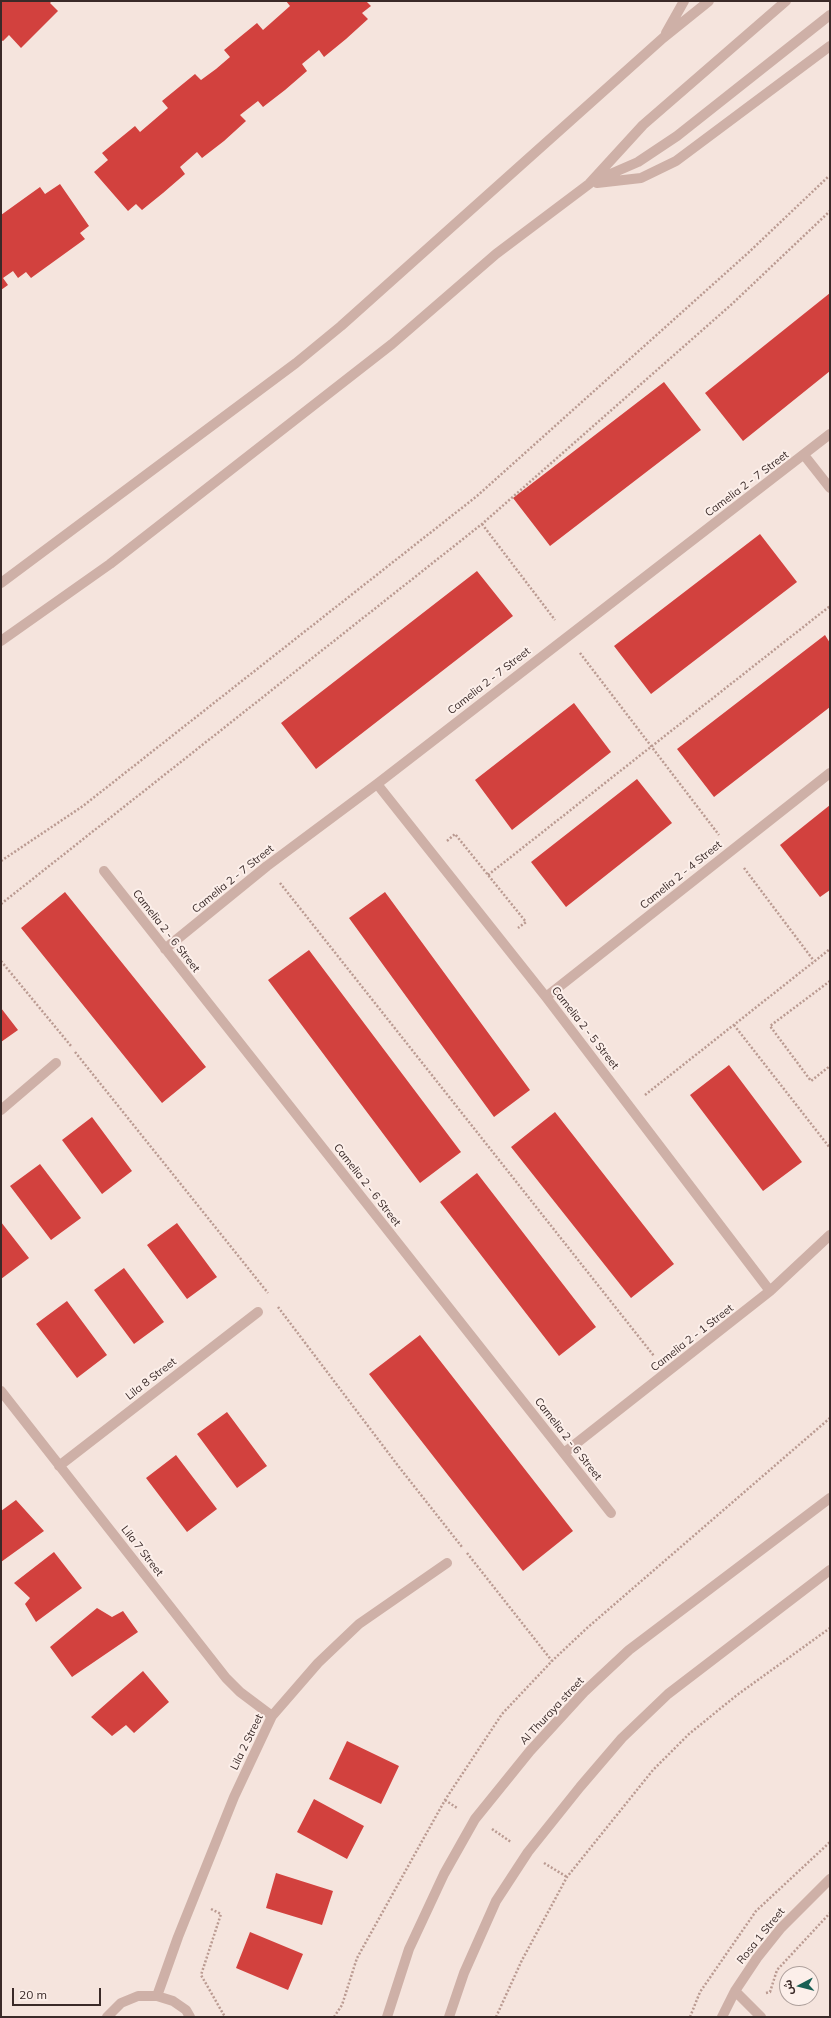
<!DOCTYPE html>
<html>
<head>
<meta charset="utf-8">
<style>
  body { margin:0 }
  #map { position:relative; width:831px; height:2018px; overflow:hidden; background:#f5e4dd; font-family:Mulish,"Noto Sans Arabic",sans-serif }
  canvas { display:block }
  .frame { position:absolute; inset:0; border:2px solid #3a2a28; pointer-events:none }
  .north { position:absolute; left:779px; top:1966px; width:40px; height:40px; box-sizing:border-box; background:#fcefea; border:1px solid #aea09c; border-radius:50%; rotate:263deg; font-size:11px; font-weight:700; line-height:16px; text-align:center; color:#3a2a28 }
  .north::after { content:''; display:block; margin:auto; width:14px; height:18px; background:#196055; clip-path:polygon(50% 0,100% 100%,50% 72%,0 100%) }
  .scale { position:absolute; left:12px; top:1988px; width:89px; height:18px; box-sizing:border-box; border:2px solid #3a2a28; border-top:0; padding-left:5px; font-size:12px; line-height:14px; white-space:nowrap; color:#3a2a28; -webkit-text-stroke:3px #fcefea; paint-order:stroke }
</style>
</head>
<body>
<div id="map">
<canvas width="831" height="2018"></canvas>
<div class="frame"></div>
<div class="north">ش</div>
<div class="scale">20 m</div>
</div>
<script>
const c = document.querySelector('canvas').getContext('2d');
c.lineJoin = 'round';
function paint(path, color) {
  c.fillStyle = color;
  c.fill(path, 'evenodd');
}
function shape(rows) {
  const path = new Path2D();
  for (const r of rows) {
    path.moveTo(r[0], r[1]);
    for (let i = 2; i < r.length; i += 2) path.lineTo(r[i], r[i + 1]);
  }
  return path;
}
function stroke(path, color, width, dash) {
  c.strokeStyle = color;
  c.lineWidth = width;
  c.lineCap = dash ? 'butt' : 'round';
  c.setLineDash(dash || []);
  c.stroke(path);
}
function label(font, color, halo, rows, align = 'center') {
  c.font = font + ' Mulish,sans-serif';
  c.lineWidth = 4;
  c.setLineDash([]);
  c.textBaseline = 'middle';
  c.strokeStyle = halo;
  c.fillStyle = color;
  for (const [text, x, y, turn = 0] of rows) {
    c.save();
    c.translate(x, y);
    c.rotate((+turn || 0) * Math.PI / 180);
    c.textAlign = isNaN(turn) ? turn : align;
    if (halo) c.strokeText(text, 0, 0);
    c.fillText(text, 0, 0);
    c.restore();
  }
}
paint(shape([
  [1,1,52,1,50,3,58,11,21,48,9,35,3,41,1,40],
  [286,1,366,1,371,6,362,13,368,19,346,39,324,57,319,50,302,64,307,71,285,90,263,107,258,101,240,115,246,121,224,141,202,158,197,152,180,167,185,174,163,193,142,210,136,204,128,211,94,172,108,160,102,153,135,126,140,132,168,108,162,101,195,74,201,80,216,69,230,57,224,50,257,23,263,30,290,6],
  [60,184,89,226,80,233,85,239,31,278,26,272,18,278,13,271,3,278,8,285,1,290,1,215,40,187,45,194],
  [830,293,830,371,743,441,705,393],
  [664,382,701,430,550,546,513,498],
  [760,534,797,582,651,694,614,646],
  [477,571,513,616,316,769,281,723],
  [825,635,830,643,830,707,714,797,677,749],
  [574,703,611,752,512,830,475,780],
  [637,779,672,823,566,907,531,862],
  [830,805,830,890,820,897,780,845],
  [65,892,206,1067,162,1103,21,928],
  [385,892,530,1090,494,1117,349,918],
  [309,950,461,1152,420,1183,268,980],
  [1,1008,18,1030,1,1042],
  [729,1065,802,1162,763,1191,690,1095],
  [555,1112,674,1264,631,1298,511,1147],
  [92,1117,132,1171,102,1194,62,1140],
  [40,1164,81,1218,51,1240,10,1186],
  [477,1173,596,1327,559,1356,440,1202],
  [1,1222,29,1258,1,1279],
  [177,1223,217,1277,187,1299,147,1245],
  [124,1268,164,1322,134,1344,94,1290],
  [67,1301,107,1355,77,1378,36,1324],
  [420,1335,573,1531,523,1571,369,1374],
  [227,1412,267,1466,237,1488,197,1434],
  [176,1455,217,1509,187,1532,146,1478],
  [16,1500,44,1531,1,1562,1,1511],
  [54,1552,82,1588,36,1622,25,1604,30,1598,14,1583],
  [97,1608,112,1617,123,1611,138,1632,72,1677,50,1647],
  [143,1671,169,1702,134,1733,126,1725,112,1736,91,1717],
  [347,1741,399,1766,381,1804,329,1779],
  [314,1799,364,1826,347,1859,297,1832],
  [276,1873,333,1891,322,1925,266,1908],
  [250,1932,303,1954,288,1990,236,1968]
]), '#d2413e');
stroke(shape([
  [482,524,555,620],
  [580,653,719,835],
  [447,841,455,834,526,922,518,928],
  [1,861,83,806,477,496,748,253,829,176],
  [744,868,814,961],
  [488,875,830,606],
  [280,883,654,1356],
  [1,904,482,524,732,304,830,211],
  [1,961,71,1046],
  [830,981,770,1026,811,1081,830,1066],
  [734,1025,830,1148],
  [75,1052,268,1293],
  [645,1095,830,949],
  [278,1307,399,1467,462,1547],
  [467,1553,552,1661],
  [445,1800,457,1808],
  [492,1829,511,1842],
  [544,1863,567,1877],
  [211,1909,221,1914,201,1975,225,2017],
  [766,1993,770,1992,777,1970,830,1913],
  [334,2017,342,2005,357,1958,445,1800,502,1714,552,1661,587,1628,830,1418],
  [496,2017,522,1960,567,1877,653,1770,689,1734,737,1695,830,1628],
  [690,2017,700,1992,756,1911,830,1842]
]), '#ba9a91', 2.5, [2, 2]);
stroke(shape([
  [804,455,830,488],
  [377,784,546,997,770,1291],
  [104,871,611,1513],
  [165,949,267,866,377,784,830,434],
  [546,997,830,773],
  [1,1110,56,1063],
  [1,1391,226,1678,240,1692,272,1716],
  [564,1453,770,1291,830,1235],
  [59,1466,258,1312],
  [735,1991,761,2017],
  [157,1996,178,1937,234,1797,272,1716,318,1663,359,1624,447,1563],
  [107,2017,121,2003,138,1996,157,1996,173,2001,186,2010,190,2017],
  [722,2017,735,1991,757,1958,781,1928,830,1879]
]), '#ceb0a7', 10);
stroke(shape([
  [666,33,684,1],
  [592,182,638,162,677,136,830,15],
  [597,183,641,178,676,161,830,46],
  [1,583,296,363,341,326,663,38,709,1],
  [1,641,110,564,392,344,496,254,589,184,643,125,786,1],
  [387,2017,409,1949,444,1874,475,1819,530,1751,584,1692,629,1650,830,1498],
  [449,2017,464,1973,496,1901,528,1852,580,1787,622,1738,668,1694,830,1570]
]), '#ceb0a7', 10);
label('11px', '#3a2a28', '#fcefea', [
  ["Camelia 2 - 7 Street",747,484,-37],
  ["Camelia 2 - 7 Street",489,681,-38],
  ["Camelia 2 - 4 Street",681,875,-39],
  ["Camelia 2 - 7 Street",233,879,-39],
  ["Camelia 2 - 6 Street",166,931,52],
  ["Camelia 2 - 5 Street",585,1028,52],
  ["Camelia 2 - 6 Street",367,1185,52],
  ["Camelia 2 - 1 Street",692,1338,-38],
  ["Lila 8 Street",151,1379,-38],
  ["Camelia 2 - 6 Street",568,1439,52],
  ["Lila 7 Street",142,1551,52],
  ["Al Thuraya street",552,1711,-47],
  ["Lila 2 Street",247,1742,-64],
  ["Rosa 1 Street",761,1936,-51]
]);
</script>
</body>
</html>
